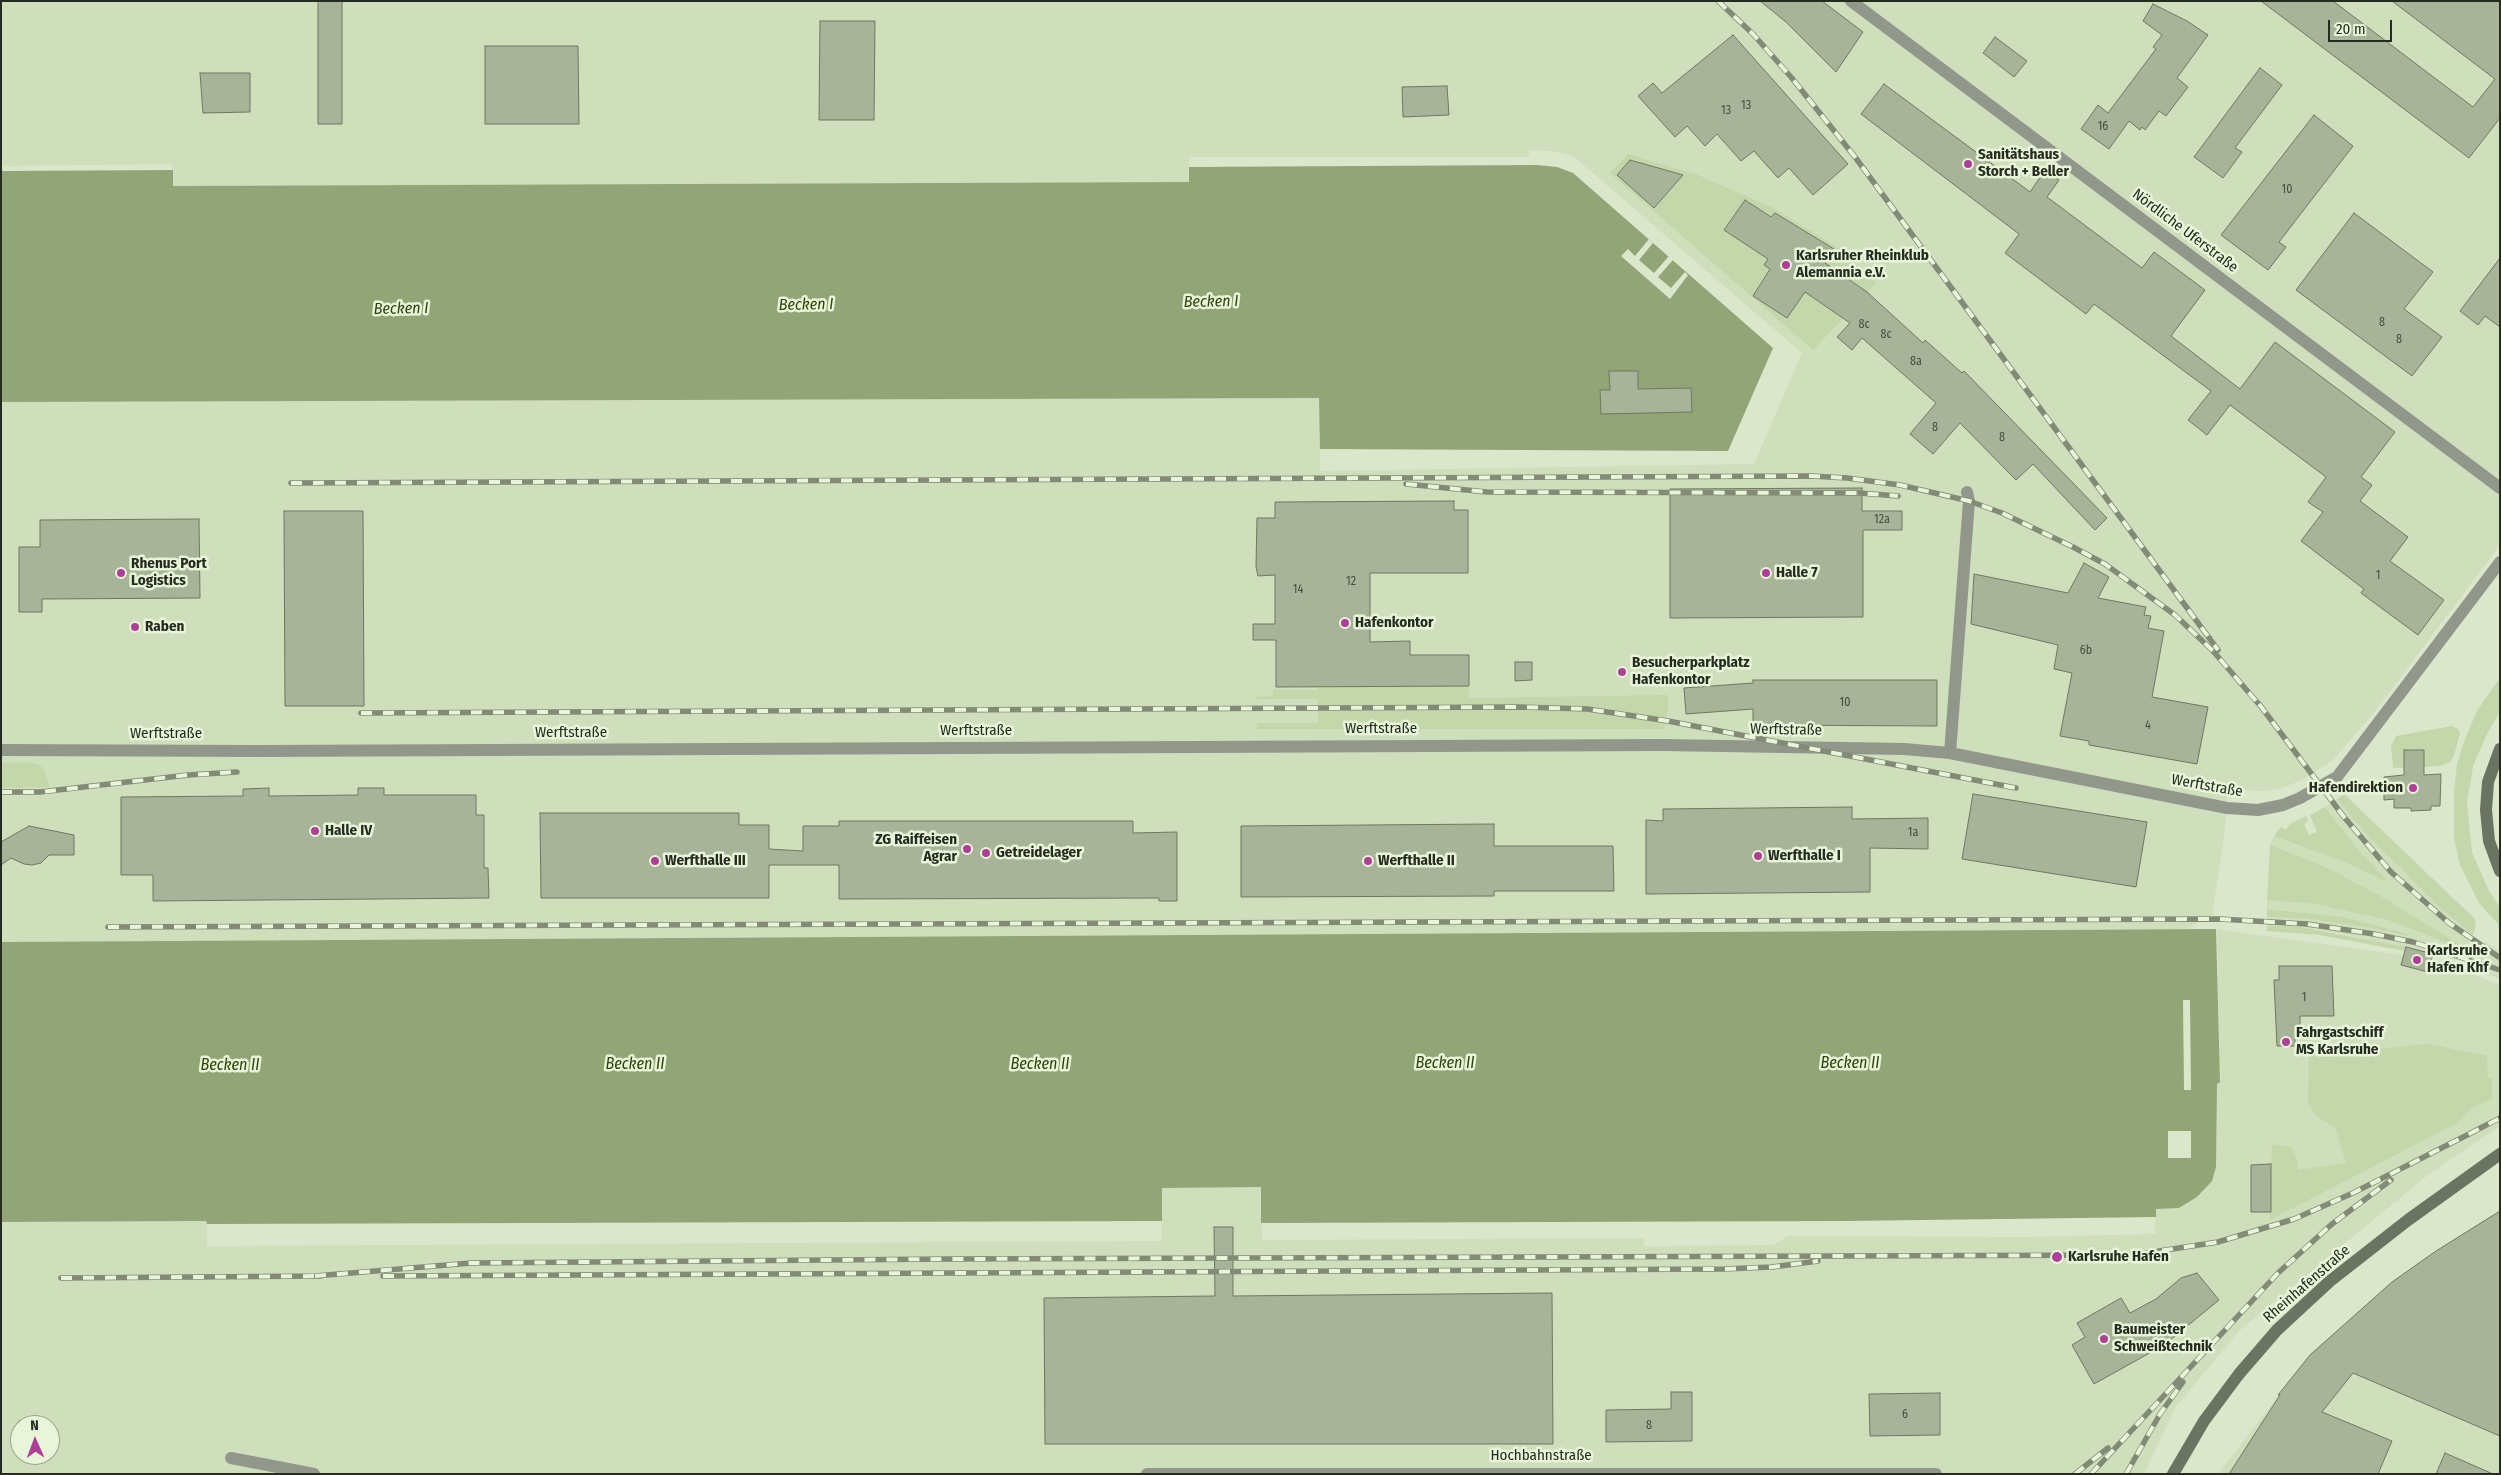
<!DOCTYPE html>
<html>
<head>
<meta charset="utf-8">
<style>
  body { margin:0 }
  #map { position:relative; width:2501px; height:1475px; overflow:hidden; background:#dbe7cb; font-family:"Fira Sans Condensed",sans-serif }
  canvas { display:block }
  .frame { position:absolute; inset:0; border:2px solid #262b20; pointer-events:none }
  .north { position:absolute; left:10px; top:1415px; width:50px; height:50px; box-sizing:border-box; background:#e8f5d8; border:1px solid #9aa48e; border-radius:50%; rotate:358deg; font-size:14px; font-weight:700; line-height:20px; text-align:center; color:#262b20 }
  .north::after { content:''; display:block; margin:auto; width:18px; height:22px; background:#af3e99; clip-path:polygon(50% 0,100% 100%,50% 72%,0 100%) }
  .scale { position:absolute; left:2328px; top:20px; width:64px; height:22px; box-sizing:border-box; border:2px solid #262b20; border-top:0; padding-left:6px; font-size:15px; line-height:18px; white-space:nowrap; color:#262b20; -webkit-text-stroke:4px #e8f5d8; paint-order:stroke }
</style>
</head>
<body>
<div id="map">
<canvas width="2501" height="1475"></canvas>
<div class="frame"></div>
<div class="north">N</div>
<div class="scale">20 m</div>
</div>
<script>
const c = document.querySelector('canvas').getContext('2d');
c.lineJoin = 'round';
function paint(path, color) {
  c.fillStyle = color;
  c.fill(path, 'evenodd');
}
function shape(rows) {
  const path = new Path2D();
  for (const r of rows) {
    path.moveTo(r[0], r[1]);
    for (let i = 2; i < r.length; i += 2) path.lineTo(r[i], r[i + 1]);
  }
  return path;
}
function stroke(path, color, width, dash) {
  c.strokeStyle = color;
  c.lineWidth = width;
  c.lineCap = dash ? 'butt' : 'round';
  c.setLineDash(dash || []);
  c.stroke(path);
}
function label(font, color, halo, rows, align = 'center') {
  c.font = font + ' "Fira Sans Condensed",sans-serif';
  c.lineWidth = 5;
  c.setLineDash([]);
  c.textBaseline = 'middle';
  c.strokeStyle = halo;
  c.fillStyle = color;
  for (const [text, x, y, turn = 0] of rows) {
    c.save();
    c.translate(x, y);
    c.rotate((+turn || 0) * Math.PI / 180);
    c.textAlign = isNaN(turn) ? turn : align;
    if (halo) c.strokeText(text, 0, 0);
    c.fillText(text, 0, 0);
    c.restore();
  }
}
paint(shape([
  [1,1,2500,1,2500,545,2376,710,2333,760,2302,780,2282,788,2262,791,2228,789,2224,837,2212,915,2187,929,1,942,1,402,1320,398,1320,471,1754,464,1802,353,1573,156,1551,151,1529,150,1529,157,1189,157,1189,182,173,186,172,164,1,166],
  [2337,799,2403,871,2473,935,2465,948,2354,881,2270,845,2274,836,2349,864,2384,881,2386,879,2361,853,2325,807],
  [2267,900,2314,904,2384,919,2425,934,2464,951,2461,961,2349,935,2300,927,2267,925,2267,917,2309,919,2371,928,2407,936,2408,934,2344,917,2267,909],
  [2217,929,2437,960,2500,985,2500,1126,2429,1174,2239,1331,2175,1408,2144,1474,1,1474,1,1222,207,1221,207,1246,1162,1241,1161,1188,1261,1187,1262,1240,1643,1238,1644,1246,1773,1245,1788,1236,2025,1237,2155,1234,2156,1209,2179,1208,2197,1197,2204,1190,2216,1167,2217,1084,2220,1082],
  [20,1425,50,1425,50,1455,20,1455],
  [2485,942,2500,951,2500,978,2470,970],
  [2500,1211,2500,1474,2218,1474,2310,1355,2392,1282,2436,1251]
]), '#cfdebb');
paint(shape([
  [1628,154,1698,175,1773,208,1837,247,1876,283,1813,350,1610,173],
  [2500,678,2500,712,2487,734,2473,766,2467,803,2472,852,2488,889,2500,908,2500,926,2479,903,2460,865,2454,839,2454,793,2457,764,2466,736,2478,709],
  [1469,686,1469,698,1668,695,1668,708,1664,729,1257,729,1257,723,1318,723,1318,699,1256,699,1256,697,1273,696,1273,690,1318,690,1318,687],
  [2452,726,2458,729,2460,733,2454,756,2450,762,2440,766,2393,768,2391,746,2396,736],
  [27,762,37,764,43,768,50,787,1,788,1,763],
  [2344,794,2474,918,2476,925,2473,935,2443,910,2369,837,2337,799],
  [2325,807,2361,853,2386,879,2384,881,2349,864,2274,836,2281,827,2286,830,2290,824,2306,816,2308,821,2304,824,2309,835,2317,832,2310,815],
  [2270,845,2332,870,2384,898,2465,948,2464,951,2425,934,2384,919,2314,904,2267,900],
  [2267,909,2344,917,2408,934,2408,936,2371,928,2309,919,2267,917],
  [2267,925,2300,927,2406,947,2405,951,2319,935,2267,931],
  [2427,1044,2487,1056,2488,1077,2492,1078,2492,1099,2472,1108,2457,1123,2270,1220,2272,1144,2291,1147,2297,1161,2298,1170,2346,1163,2335,1127,2316,1116,2308,1103,2309,1052,2354,1051]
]), '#c4d7aa');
paint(shape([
  [1537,165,1557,167,1573,173,1773,348,1728,451,1320,449,1319,398,1,402,1,171,173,170,173,186,1189,182,1189,167],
  [2216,929,2220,1082,2217,1084,2216,1167,2212,1181,2197,1197,2179,1208,2156,1209,2156,1217,1844,1221,1261,1223,1261,1187,1162,1188,1162,1221,207,1224,206,1221,1,1222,1,942]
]), '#92a576');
paint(shape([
  [1649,239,1653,243,1639,260,1654,273,1669,256,1673,260,1658,277,1671,288,1685,272,1688,275,1670,299,1621,256,1628,249,1635,256],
  [2183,1000,2190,1000,2191,1090,2184,1090],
  [2168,1131,2191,1131,2191,1158,2168,1158]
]), '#dbe7cb');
const building = shape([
  [318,1,342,1,342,124,318,124,318,1],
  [1760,1,1822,1,1863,32,1836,72,1786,22,1760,1],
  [2261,1,2333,1,2473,107,2495,79,2392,1,2500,1,2500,118,2469,158,2261,1],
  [2153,4,2187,21,2208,35,2177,78,2188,87,2166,116,2159,111,2145,130,2142,127,2140,130,2129,121,2109,149,2081,129,2098,105,2108,113,2156,49,2153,47,2162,35,2143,21,2153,4],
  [820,21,875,21,874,120,819,120,820,21],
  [1733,35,1848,164,1813,195,1789,168,1778,178,1754,151,1741,161,1717,134,1705,146,1687,126,1675,137,1638,96,1653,83,1662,93,1733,35],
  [1995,37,2027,61,2014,77,1983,53,1995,37],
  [485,46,578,46,579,124,485,124,485,46],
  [2260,68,2282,85,2235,148,2242,152,2223,178,2194,157,2260,68],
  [200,73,250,73,250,112,203,113,200,73],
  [1884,84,2030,192,2045,170,2059,180,2047,197,2142,268,2154,252,2205,290,2171,336,2240,389,2275,342,2395,432,2361,477,2372,485,2360,501,2408,537,2390,561,2444,600,2418,635,2361,593,2364,589,2301,541,2323,512,2308,502,2326,477,2230,405,2207,435,2188,420,2211,391,2094,304,2086,314,2005,253,2019,234,1861,114,1884,84],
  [1447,86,1449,115,1403,117,1402,87,1447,86],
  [2314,115,2353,146,2279,242,2286,247,2268,270,2221,235,2314,115],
  [1630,160,1683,175,1654,208,1617,175,1630,160],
  [1745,200,1771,217,1775,213,1834,249,1825,263,1867,292,1923,343,1925,340,1962,373,1964,371,2107,518,2095,530,2033,464,2016,480,1960,423,1933,454,1910,434,1936,403,1862,338,1852,350,1837,337,1850,323,1805,292,1787,318,1753,296,1770,269,1764,265,1768,259,1724,230,1745,200],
  [2354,213,2433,272,2404,309,2442,337,2412,376,2296,290,2354,213],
  [2500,258,2500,327,2485,316,2478,325,2460,311,2500,258],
  [1609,371,1638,371,1638,389,1691,388,1692,412,1601,414,1600,390,1610,390,1609,371],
  [1862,488,1862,511,1902,511,1902,530,1863,530,1863,617,1670,618,1670,489,1862,488],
  [1454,501,1454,510,1468,510,1468,573,1370,573,1370,642,1410,641,1410,655,1469,655,1469,686,1276,687,1276,640,1253,640,1253,624,1275,624,1275,575,1258,576,1256,567,1257,518,1275,518,1275,502,1454,501],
  [284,511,363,511,364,706,285,706,284,511],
  [199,519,200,598,42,599,42,612,19,612,19,547,40,547,40,520,199,519],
  [2084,563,2109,577,2098,598,2146,607,2144,615,2151,616,2148,628,2164,631,2152,697,2208,707,2197,764,2089,745,2089,741,2060,736,2072,673,2054,669,2058,645,1971,624,1974,574,2068,593,2084,563],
  [1515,662,1532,662,1532,680,1515,681,1515,662],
  [1753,680,1937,680,1937,726,1753,725,1753,709,1686,714,1684,688,1753,683,1753,680],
  [2404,750,2424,750,2424,775,2441,774,2440,806,2431,806,2431,810,2411,811,2411,808,2394,808,2394,799,2384,800,2384,777,2404,775,2404,750],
  [269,788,269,796,358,795,358,788,384,788,384,795,476,795,476,815,484,815,484,868,488,868,489,898,153,901,153,875,121,875,121,797,243,796,243,789,269,788],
  [1973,794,2147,822,2136,887,1962,859,1973,794],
  [1852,807,1852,819,1928,818,1928,849,1870,848,1870,892,1646,894,1646,820,1663,821,1663,809,1852,807],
  [540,813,739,813,739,825,769,825,769,849,803,851,803,826,839,826,839,821,1133,821,1133,833,1177,832,1177,901,1159,901,1159,898,839,899,839,865,769,865,769,898,541,898,540,813],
  [1494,824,1494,846,1613,846,1614,891,1494,891,1494,896,1241,897,1241,826,1494,824],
  [29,826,74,835,74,855,49,855,41,863,32,865,24,864,11,858,1,865,1,842,29,826],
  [2406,947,2433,954,2428,972,2401,965,2406,947],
  [2279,966,2332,966,2334,1016,2300,1016,2300,1025,2295,1025,2295,1046,2277,1046,2274,980,2279,980,2279,966],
  [2271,1164,2271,1212,2251,1212,2251,1165,2271,1164],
  [2500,1211,2500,1436,2353,1373,2322,1412,2392,1441,2378,1474,2229,1474,2280,1395,2278,1395,2310,1355,2392,1282,2436,1251,2500,1211],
  [1214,1227,1233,1227,1233,1296,1552,1293,1553,1444,1045,1444,1044,1298,1215,1296,1214,1227],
  [2197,1273,2219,1300,2164,1345,2094,1384,2072,1345,2085,1337,2077,1323,2121,1298,2130,1313,2156,1299,2181,1278,2197,1273],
  [1671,1392,1692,1392,1692,1441,1606,1442,1606,1410,1671,1409,1671,1392],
  [1940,1393,1940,1435,1870,1436,1869,1394,1940,1393],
  [2445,1453,2493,1474,2436,1474,2445,1453]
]);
paint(building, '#a8b499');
stroke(building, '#6e7960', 1);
stroke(shape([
  [1851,1,2500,488],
  [1,750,258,751,1663,745,1904,749,1950,753,2227,808,2258,810,2283,805,2300,798,2337,777,2500,562],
  [1950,753,1969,501,1967,492],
  [231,1458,314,1474],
  [1147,1474,1936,1474]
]), '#92978b', 12);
stroke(shape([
  [2500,749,2488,782,2486,810,2489,841,2500,871],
  [2173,1474,2204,1421,2239,1374,2277,1330,2330,1281,2408,1220,2500,1154]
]), '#6b7362', 12);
const rail = shape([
  [1718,1,1753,34,1791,77,1855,157,2218,650],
  [291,483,1811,476,1847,478,1900,485,1969,501,2002,513,2073,547,2105,564,2175,615,2213,651,2263,709],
  [1406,484,1487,492,1859,493,1898,496],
  [2259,704,2344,817,2391,872,2449,923,2500,958],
  [361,713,1519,707,1587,709,1668,721,2016,788],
  [1,792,40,792,188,775,237,772],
  [108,927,2219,919,2307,924,2374,934,2413,942,2500,970],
  [2469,1134,2500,1118],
  [315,1276,471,1263,949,1259,2133,1255,2218,1242,2294,1219,2353,1193,2475,1131],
  [383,1276,1724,1269,1772,1267,1818,1261],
  [61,1278,321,1276],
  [2075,1474,2108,1448],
  [2091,1474,2278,1273,2332,1224,2391,1180],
  [2126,1474,2160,1414,2183,1382]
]);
stroke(rail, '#838b77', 5.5);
stroke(rail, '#e8f5d8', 4, [11]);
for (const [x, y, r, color] of [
  [1968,164,5,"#af3e99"],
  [1786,265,5,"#af3e99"],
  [121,573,5,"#af3e99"],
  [1766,573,5,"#af3e99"],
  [1345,623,5,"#af3e99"],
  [135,627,5,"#af3e99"],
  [1622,672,5,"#af3e99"],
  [2413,788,5,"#af3e99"],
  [315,831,5,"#af3e99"],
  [967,849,5,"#af3e99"],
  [986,853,5,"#af3e99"],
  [1758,856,5,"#af3e99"],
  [655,861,5,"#af3e99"],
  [1368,861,5,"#af3e99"],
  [2417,960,5,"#af3e99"],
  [2286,1042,5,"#af3e99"],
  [2057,1257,6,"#af3e99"],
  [2104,1339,5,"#af3e99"]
]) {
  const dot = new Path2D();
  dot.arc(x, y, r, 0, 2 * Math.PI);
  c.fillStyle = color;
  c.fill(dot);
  stroke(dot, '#e8f5d8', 2);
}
label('12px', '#464d3e', null, [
  ["13",1746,106],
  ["13",1726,111],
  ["16",2103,127],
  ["10",2287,190],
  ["8",2382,323],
  ["8c",1864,325],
  ["8c",1886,335],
  ["8",2399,340],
  ["8a",1916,362],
  ["8",1935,428],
  ["8",2002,438],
  ["12a",1882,520],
  ["1",2378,576],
  ["12",1351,582],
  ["14",1298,590],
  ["6b",2086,651],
  ["10",1845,703],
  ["4",2148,726],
  ["1a",1913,833],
  ["1",2304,998],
  ["6",1905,1415],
  ["8",1649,1426]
]);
label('bold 15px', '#262b20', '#e8f5d8', [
  ["Sanitätshaus",1978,155],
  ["Storch + Beller",1978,172],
  ["Karlsruher Rheinklub",1796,256],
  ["Alemannia e.V.",1796,273],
  ["Rhenus Port",131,564],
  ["Logistics",131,581],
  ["Halle 7",1776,573],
  ["Hafenkontor",1355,623],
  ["Raben",145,627],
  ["Besucherparkplatz",1632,663],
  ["Hafenkontor",1632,680],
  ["Hafendirektion",2403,788,"right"],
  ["Halle IV",325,831],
  ["ZG Raiffeisen",957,840,"right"],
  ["Agrar",957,857,"right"],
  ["Getreidelager",996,853],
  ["Werfthalle I",1768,856],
  ["Werfthalle III",665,861],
  ["Werfthalle II",1378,861],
  ["Karlsruhe",2427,951],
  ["Hafen Khf",2427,968],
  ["Fahrgastschiff",2296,1033],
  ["MS Karlsruhe",2296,1050],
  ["Karlsruhe Hafen",2068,1257],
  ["Baumeister",2114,1330],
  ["Schweißtechnik",2114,1347]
], 'left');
label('15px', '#262b20', '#e8f5d8', [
  ["Nördliche Uferstraße",2185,231,37],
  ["Werftstraße",1381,729],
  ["Werftstraße",1786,730,1],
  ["Werftstraße",976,731],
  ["Werftstraße",571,733],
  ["Werftstraße",166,734],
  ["Werftstraße",2207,786,10],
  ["Rheinhafenstraße",2307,1284,-41],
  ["Hochbahnstraße",1541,1456]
]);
label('italic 16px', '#2f410a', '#e8f5d8', [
  ["Becken I",1211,302,-1],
  ["Becken I",806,305,-1],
  ["Becken I",401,309,-1],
  ["Becken II",1445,1064],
  ["Becken II",1850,1064],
  ["Becken II",635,1065],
  ["Becken II",1040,1065],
  ["Becken II",230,1066]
]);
</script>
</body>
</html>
